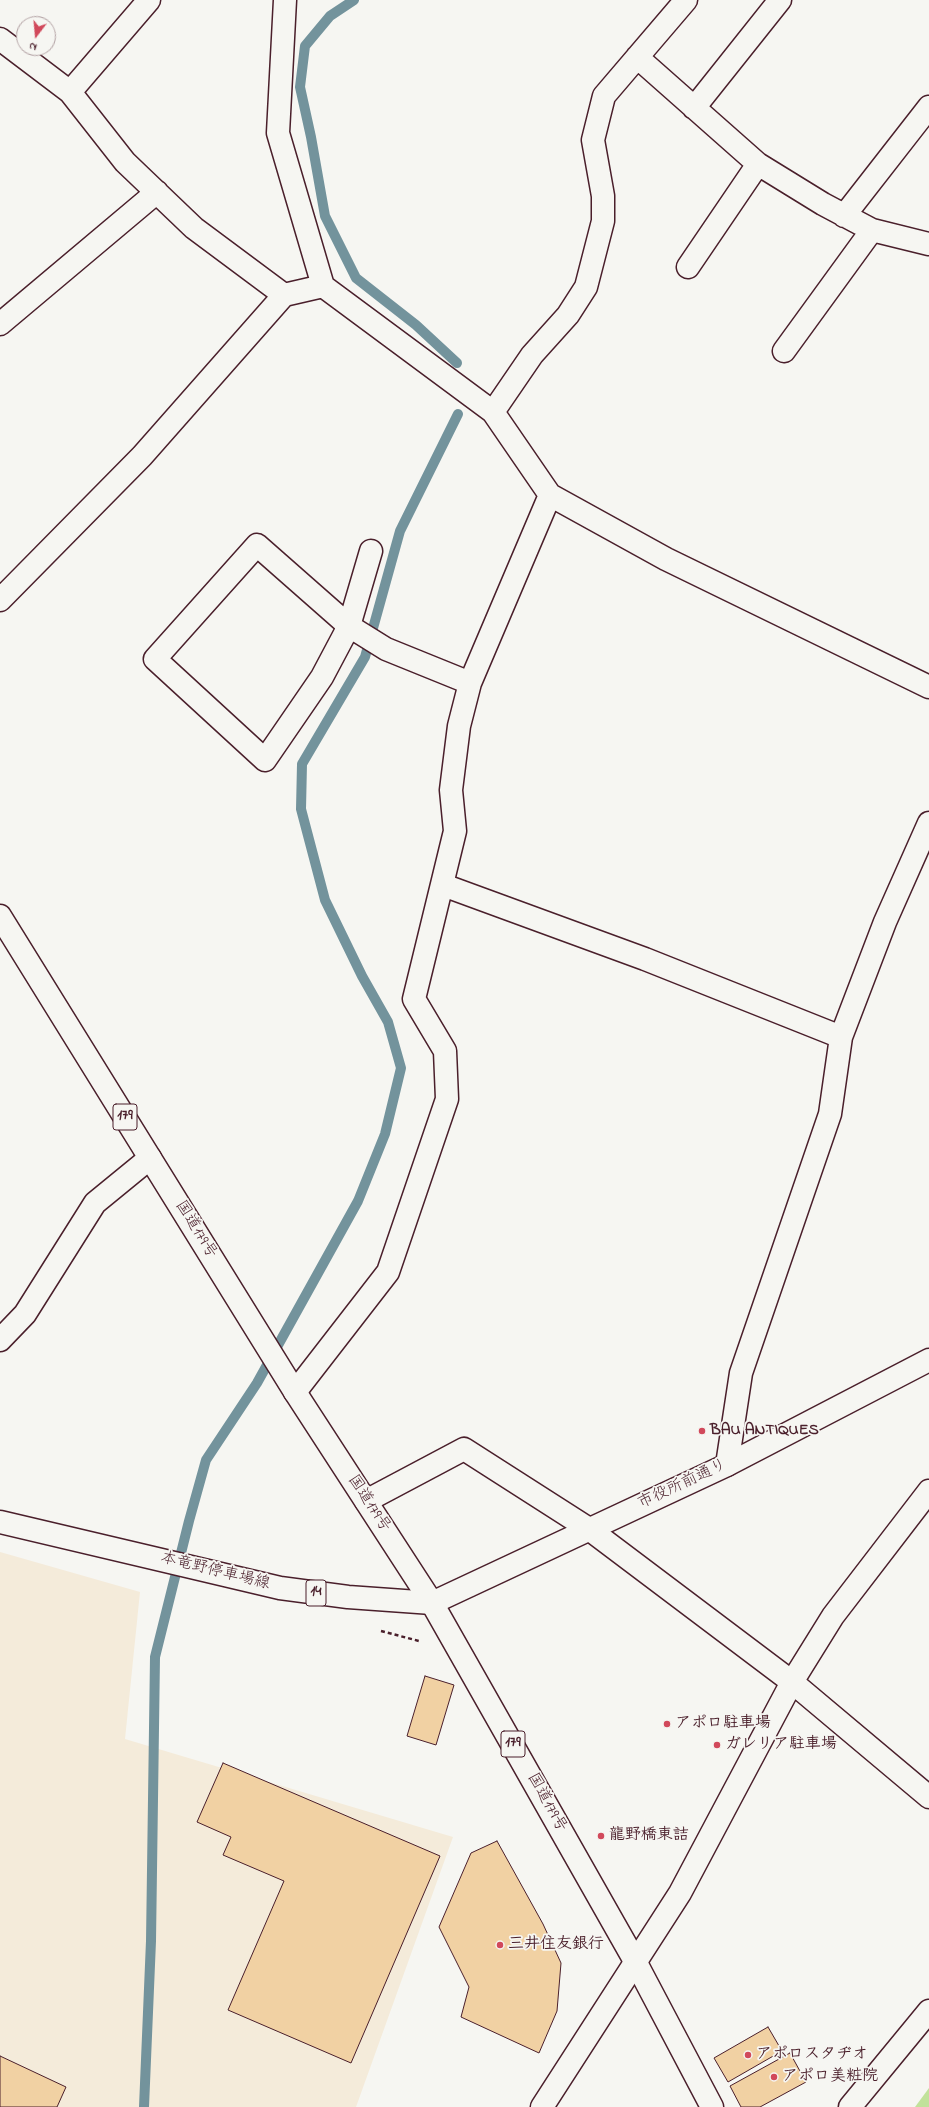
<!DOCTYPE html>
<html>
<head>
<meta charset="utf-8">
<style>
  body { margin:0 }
  #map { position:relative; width:929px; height:2107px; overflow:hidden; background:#f6f6f2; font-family:"Indie Flower",sans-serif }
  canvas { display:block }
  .north { position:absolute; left:16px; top:16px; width:40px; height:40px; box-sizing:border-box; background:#f6f6f2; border:1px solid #b1a0a2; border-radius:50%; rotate:196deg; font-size:11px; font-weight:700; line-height:16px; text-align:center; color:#4a1f2b }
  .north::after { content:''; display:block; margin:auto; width:14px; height:18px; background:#d1495b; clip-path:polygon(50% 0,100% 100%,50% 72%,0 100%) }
</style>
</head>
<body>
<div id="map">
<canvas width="929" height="2107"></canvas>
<div class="north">N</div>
</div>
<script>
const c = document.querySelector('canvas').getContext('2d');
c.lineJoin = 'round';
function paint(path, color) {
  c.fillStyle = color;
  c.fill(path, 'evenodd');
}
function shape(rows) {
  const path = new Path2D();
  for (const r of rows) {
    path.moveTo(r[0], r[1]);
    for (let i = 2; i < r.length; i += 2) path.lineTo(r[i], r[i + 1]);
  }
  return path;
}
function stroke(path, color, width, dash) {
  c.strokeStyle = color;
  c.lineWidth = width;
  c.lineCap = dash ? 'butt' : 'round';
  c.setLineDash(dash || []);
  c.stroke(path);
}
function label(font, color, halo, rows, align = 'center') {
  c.font = font + ' "Indie Flower","Klee One",sans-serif';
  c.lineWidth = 3.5;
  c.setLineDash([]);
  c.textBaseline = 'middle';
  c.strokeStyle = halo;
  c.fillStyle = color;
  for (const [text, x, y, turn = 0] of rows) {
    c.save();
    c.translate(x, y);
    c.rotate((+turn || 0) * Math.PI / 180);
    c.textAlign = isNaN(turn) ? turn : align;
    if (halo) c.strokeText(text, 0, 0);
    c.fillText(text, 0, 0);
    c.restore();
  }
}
paint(shape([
  [0,1552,140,1592,125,1739,453,1837,356,2107,0,2107]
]), '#f4ebda');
paint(shape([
  [929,2088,929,2107,915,2107]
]), '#c1e29a');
stroke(shape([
  [354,0,330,16,305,46,300,87,311,137,325,216,356,278,416,325,457,363],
  [144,2107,151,1941,155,1657,189,1521,206,1460,257,1383,358,1201,385,1134,401,1068,388,1022,362,976,325,900,301,809,302,764,365,657,400,531,458,414]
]), '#73939c', 10);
const building = shape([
  [425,1676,454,1685,436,1745,407,1736,425,1676],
  [223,1763,440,1856,351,2063,228,2010,284,1881,223,1855,231,1837,197,1822,223,1763],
  [497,1841,543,1924,561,1963,557,2011,539,2053,461,2017,469,1987,439,1927,471,1853,497,1841],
  [768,2027,782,2051,728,2082,714,2058,768,2027],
  [790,2053,806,2082,760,2107,741,2107,730,2086,790,2053],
  [0,2056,66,2087,57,2107,0,2107,0,2056]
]);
paint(building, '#f1d1a3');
stroke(building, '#4a1f2b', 1);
const minor = shape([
  [285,0,278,133,323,286,493,412,550,495,666,559,929,687],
  [0,39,70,92,125,162,194,228,284,295,323,286],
  [637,57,758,164,823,204,872,230,929,244],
  [70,92,149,0],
  [694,108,780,0],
  [844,216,929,107],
  [688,267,758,164],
  [0,324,157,192],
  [784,351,872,230],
  [493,412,532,355,568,315,586,287,603,221,603,196,593,140,604,96,686,0],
  [371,551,349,626,322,677,265,760,155,659,257,545,349,626,386,649,470,683],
  [0,600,142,456,284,295],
  [443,885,645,959,841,1037],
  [0,1340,25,1314,95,1203,150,1158],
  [295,1392,388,1272,447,1099,445,1051,414,999,455,831,451,790,459,726,470,683,550,495],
  [727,1465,741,1373,830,1114,841,1037,885,922,929,823],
  [366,1501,464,1449,589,1529,792,1682,929,1797],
  [542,2107,680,1893,792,1682,833,1616,929,1491],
  [850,2107,929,2011]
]);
const tertiary = shape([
  [432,1603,727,1465,929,1360]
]);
const primary = shape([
  [0,1522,280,1588,348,1597,432,1603]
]);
const trunk = shape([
  [0,916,295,1392,432,1603,635,1961,712,2107]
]);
stroke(minor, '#4a1f2b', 25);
stroke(tertiary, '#4a1f2b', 25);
stroke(primary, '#4a1f2b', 25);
stroke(trunk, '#4a1f2b', 25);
stroke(shape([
  [381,1631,419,1641]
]), '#4a1f2b', 2.5, [4, 3]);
stroke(minor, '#f6f6f2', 22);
stroke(tertiary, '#f6f6f2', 22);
stroke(primary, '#f6f6f2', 22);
stroke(trunk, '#f6f6f2', 22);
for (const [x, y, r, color] of [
  [702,1431,4,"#d1495b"],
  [667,1724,4,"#d1495b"],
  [717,1745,4,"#d1495b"],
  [601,1836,4,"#d1495b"],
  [500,1945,4,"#d1495b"],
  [748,2055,4,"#d1495b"],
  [774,2077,4,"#d1495b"]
]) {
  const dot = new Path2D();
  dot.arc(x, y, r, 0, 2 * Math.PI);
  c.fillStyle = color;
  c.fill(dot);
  stroke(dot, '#f6f6f2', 1.5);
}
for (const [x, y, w] of [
  [125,1117,24],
  [316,1593,20],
  [513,1744,24]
]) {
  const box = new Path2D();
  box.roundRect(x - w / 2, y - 13, w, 26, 3);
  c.fillStyle = '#f6f6f2';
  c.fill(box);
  stroke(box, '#4a1f2b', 1);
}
label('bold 15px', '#4a1f2b', null, [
  ["179",125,1117],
  ["14",316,1593],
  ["179",513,1744]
]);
label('16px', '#4a1f2b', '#f6f6f2', [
  ["国道179号",195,1230,58],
  ["市役所前通り",683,1485,-25],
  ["国道179号",368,1504,57],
  ["本竜野停車場線",215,1572,14],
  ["国道179号",546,1803,61]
]);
label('bold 16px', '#4a1f2b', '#f6f6f2', [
  ["BAU ANTIQUES",710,1431],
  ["アポロ駐車場",675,1724],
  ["ガレリア駐車場",725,1745],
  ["龍野橋東詰",609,1836],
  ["三井住友銀行",508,1945],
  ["アポロスタヂオ",756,2055],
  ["アポロ美粧院",782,2077]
], 'left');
</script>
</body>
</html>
